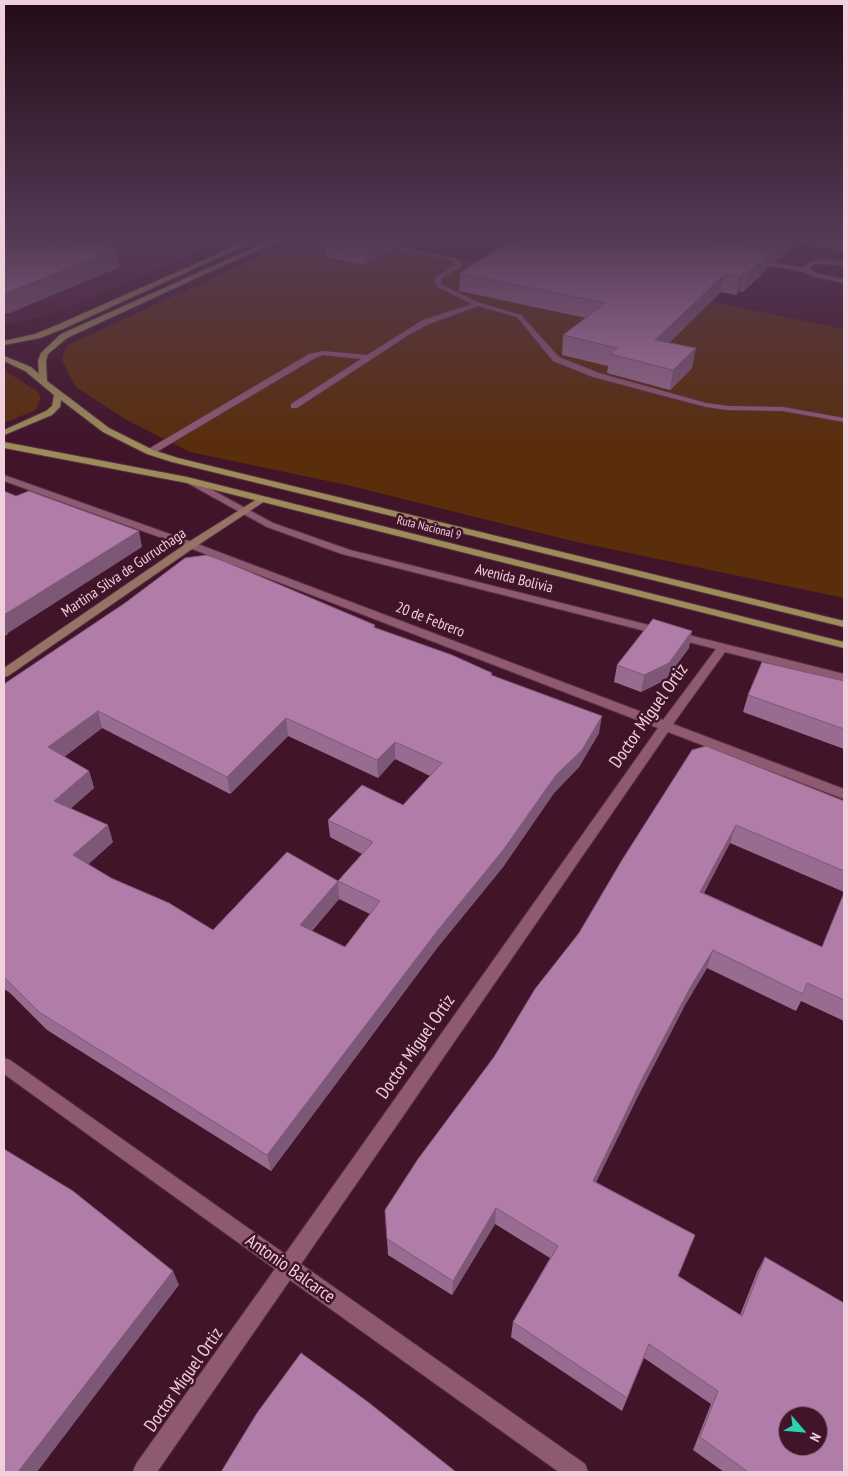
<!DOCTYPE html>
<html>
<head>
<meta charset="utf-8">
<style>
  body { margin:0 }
  #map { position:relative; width:848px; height:1476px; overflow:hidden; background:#41142a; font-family:"PT Sans Narrow",sans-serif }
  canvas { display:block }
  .frame { position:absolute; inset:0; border:5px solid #efd0dc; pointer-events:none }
  .north { position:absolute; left:778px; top:1406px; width:50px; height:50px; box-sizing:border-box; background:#41142a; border:1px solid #875f71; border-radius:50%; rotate:117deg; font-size:14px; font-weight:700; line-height:20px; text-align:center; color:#efd0dc }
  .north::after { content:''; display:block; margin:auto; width:18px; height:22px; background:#26d5ae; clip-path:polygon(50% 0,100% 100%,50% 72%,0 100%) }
</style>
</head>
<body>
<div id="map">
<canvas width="848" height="1476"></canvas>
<div class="frame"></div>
<div class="north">N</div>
</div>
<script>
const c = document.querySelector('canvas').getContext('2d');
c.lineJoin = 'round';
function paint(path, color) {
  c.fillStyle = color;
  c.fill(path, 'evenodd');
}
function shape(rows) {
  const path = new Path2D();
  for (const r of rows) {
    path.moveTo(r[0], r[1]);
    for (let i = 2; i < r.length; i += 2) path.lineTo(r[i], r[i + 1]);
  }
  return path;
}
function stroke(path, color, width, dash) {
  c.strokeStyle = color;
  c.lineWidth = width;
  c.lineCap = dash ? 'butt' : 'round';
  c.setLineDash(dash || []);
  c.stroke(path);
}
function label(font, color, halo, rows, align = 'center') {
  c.font = font + ' "PT Sans Narrow",sans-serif';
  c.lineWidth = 5;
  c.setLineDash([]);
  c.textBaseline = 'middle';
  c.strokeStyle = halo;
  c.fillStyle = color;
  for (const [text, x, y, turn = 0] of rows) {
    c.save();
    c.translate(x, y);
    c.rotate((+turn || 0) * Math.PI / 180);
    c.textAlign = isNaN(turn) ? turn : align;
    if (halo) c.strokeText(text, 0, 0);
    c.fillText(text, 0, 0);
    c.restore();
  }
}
paint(shape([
  [4,238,231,238,55,313,4,326]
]), '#4f1b34');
paint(shape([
  [299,238,355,238,482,263,614,282,844,329,844,598,572,541,347,485,190,452,125,419,76,387,68,373,62,359,66,346],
  [4,370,38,392,41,398,36,410,4,423]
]), '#5a2d0b');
const lane = shape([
  [123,238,131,238,92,252,87,251,123,238],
  [269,240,349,240,352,242,349,244,267,243,269,240],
  [374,242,456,258,461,263,461,266,441,279,442,285,480,303,521,315,559,357,599,373,706,403,728,406,783,407,844,418,844,422,783,411,728,410,706,407,593,377,553,361,517,317,478,306,429,324,410,334,297,408,291,408,291,404,361,359,323,355,315,358,153,454,147,454,147,450,309,354,323,351,367,355,423,320,472,304,438,287,434,282,436,277,455,265,452,260,372,245,374,242],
  [752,259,804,268,807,263,815,260,844,261,844,265,816,264,812,265,810,269,818,274,844,279,844,283,814,277,804,272,750,262,749,261,752,259]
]);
const street = shape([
  [4,475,195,543,663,720,716,649,342,554,267,527,182,480,184,478,190,478,273,523,350,550,844,674,844,682,725,652,673,724,844,789,844,799,668,732,301,1264,585,1464,588,1472,559,1472,290,1280,157,1472,133,1472,136,1464,275,1269,4,1074,4,1058,10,1060,285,1254,658,728,187,547,4,481,4,475]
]);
const secondary = shape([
  [262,496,267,499,265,501,195,547,8,676,4,677,4,668,187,543,262,496]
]);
const primary = shape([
  [254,238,261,238,63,329,40,338,4,345,4,341,35,334,57,325,254,238],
  [276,238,283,238,67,338,48,354,46,361,47,381,109,428,153,450,178,458,844,621,844,627,172,462,147,454,103,432,61,400,60,407,52,415,4,435,4,430,46,411,52,406,54,395,25,371,4,361,4,356,31,367,39,374,38,361,41,353,61,334,276,238],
  [4,442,187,477,844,642,844,648,187,483,4,448,4,442]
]);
stroke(lane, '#563243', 2);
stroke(street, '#563243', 2);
stroke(secondary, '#563243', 2);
stroke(primary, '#563243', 2);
paint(lane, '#8f5a71');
paint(street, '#8f5a71');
paint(secondary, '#967365');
paint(primary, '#9d8c59');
paint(shape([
  [340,238,418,238,402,246,391,244,391,251,364,265,326,257,325,245],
  [516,238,844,238,844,251,797,243,775,262,770,261,768,268,743,292,740,291,736,295,721,292,669,343,692,368,670,390,607,373,608,366,562,355,563,335,586,318,459,291,460,273],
  [375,625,375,628,492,675,599,733,579,767,554,793,503,867,437,948,271,1171,47,1030,10,993,4,989,4,684],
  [102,728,230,794,288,736,378,778,395,759,430,776,403,805,328,820,330,837,362,854,338,881,213,930,111,878,88,864,113,842,71,808,94,788,89,771,64,757],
  [339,899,370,914,345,947,312,931],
  [689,648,665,680,641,692,614,682,617,665],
  [844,681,844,749,743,712,748,695],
  [692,750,844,801,844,892,730,843,704,893,822,947,844,893,844,1021,801,1001,796,1011,707,968,685,1005,638,1096,596,1182,695,1235,678,1276,740,1315,757,1272,765,1257,844,1472,724,1472,693,1450,711,1404,644,1358,622,1411,511,1337,513,1322,550,1258,495,1224,452,1295,388,1255,385,1210,494,1057,579,933]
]), '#986c90');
paint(shape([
  [402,238,418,238,402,246],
  [787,238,798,238,797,243,775,262,779,245],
  [391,239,391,251,364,265,363,253],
  [116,249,120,267,10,313,4,314,4,294],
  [772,251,768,268,743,292,747,274],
  [743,273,740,291,736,295,739,277],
  [725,274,721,292,652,359,655,340],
  [696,348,692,368,670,390,673,370],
  [139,531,142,547,8,633,8,634,4,637,4,615],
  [692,631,689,648,665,680,641,692,644,675],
  [98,711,102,728,53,765,48,747],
  [602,716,599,733,579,767,554,793,503,867,437,948,271,1171,267,1155,438,930],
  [286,718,288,736,230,794,227,777],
  [395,742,395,759,378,778,377,760],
  [89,771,94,788,60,818,54,801],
  [108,825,113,842,79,873,73,855],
  [736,825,730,843,695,909,700,892],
  [338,881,339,899,302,942,300,925],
  [713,950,707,968,685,1005,638,1096,589,1197,593,1181,642,1079,690,988],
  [496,1208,495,1224,452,1295,453,1281],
  [173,1271,179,1285,37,1472,18,1472]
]), '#7c5876');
const building = shape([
  [4,238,42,238,53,240,60,238,67,238,116,249,4,294,4,238],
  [340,238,379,238,391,239,363,253,325,245,340,238],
  [516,238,705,238,772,251,747,274,743,273,739,277,725,274,655,340,696,348,673,370,610,354,617,348,563,335,605,303,460,273,516,238],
  [742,238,787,238,779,245,742,238],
  [4,491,16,496,29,491,139,531,4,615,4,491],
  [207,555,226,562,375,625,373,627,452,655,492,673,491,675,602,716,582,750,556,775,504,849,438,930,267,1155,39,1012,4,977,4,684,125,603,185,558,207,555],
  [98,711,227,777,286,718,377,760,395,742,442,763,403,805,362,785,328,820,373,842,338,881,287,852,213,930,169,903,111,878,73,855,108,825,54,801,89,771,48,747,98,711],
  [338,881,380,901,345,947,300,925,338,881],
  [653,619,692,631,669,663,644,675,617,665,653,619],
  [762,662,844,681,844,729,748,695,762,662],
  [706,746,844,801,844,871,736,825,700,892,822,947,844,893,844,1000,807,983,803,994,713,950,690,988,642,1079,593,1181,695,1235,678,1276,742,1316,765,1257,844,1303,844,1472,748,1472,700,1437,718,1391,649,1344,627,1398,513,1322,558,1246,496,1208,453,1281,387,1239,385,1210,418,1159,494,1057,535,989,579,933,622,860,692,750,706,746],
  [788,1416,818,1416,818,1446,788,1446,788,1416],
  [4,1149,73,1191,173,1271,18,1472,4,1472,4,1149],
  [301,1353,368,1402,456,1472,221,1472,257,1413,301,1353]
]);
paint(building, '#b17da8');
stroke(building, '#7c5876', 1);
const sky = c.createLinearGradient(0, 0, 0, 444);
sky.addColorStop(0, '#240b17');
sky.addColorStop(0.54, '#543a55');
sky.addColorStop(1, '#543a5500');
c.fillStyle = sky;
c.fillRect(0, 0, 848, 444);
label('12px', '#efd0dc', '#41142a', [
  ["Ruta Nacional 9",429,528,14]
]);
label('15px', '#efd0dc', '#41142a', [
  ["Martina Silva de Gurruchaga",124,573,-34],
  ["Avenida Bolivia",514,579,14],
  ["20 de Febrero",430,620,21]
]);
label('18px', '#efd0dc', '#41142a', [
  ["Doctor Miguel Ortiz",649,716,-55],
  ["Doctor Miguel Ortiz",416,1047,-55],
  ["Antonio Balcarce",290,1269,35],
  ["Doctor Miguel Ortiz",184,1380,-55]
]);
</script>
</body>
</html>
